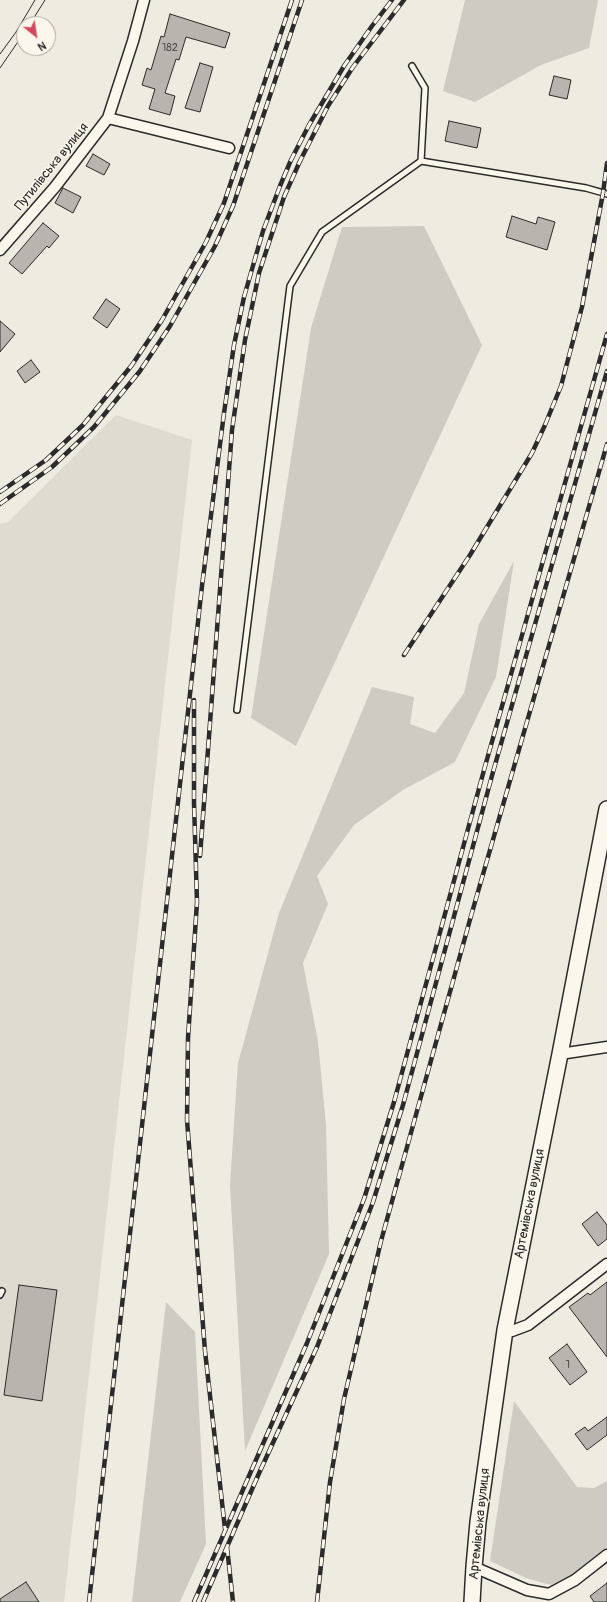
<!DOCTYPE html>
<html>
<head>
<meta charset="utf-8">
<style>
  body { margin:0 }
  #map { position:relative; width:607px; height:1602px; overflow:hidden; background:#eeebe0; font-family:Pangolin,sans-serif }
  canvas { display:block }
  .north { position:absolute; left:16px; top:16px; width:40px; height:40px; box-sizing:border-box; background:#fbf7ec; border:1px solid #a8a59f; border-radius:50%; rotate:150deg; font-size:11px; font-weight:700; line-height:16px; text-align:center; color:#2b2b2b }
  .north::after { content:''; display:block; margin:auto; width:14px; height:18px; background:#d1495b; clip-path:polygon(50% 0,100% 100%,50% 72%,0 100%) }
</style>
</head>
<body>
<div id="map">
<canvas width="607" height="1602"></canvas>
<div class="north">N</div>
</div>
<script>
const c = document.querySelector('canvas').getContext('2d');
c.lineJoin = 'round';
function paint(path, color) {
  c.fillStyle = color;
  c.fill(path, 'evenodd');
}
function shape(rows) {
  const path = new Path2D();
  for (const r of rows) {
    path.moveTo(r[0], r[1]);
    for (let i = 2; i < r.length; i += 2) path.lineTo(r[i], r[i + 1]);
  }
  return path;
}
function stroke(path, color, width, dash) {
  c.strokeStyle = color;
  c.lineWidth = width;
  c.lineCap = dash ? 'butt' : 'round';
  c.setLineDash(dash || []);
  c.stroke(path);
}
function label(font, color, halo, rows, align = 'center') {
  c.font = font + ' Pangolin,sans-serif';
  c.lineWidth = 3;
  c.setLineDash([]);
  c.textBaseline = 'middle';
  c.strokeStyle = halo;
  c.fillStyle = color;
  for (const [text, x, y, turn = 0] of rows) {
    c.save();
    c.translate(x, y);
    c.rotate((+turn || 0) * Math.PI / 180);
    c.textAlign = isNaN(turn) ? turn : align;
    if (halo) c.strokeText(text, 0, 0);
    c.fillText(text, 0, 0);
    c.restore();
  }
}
paint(shape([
  [116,415,192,440,64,1602,0,1602,0,524,8,522]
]), '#dedbd1');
paint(shape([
  [465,0,598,0,589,48,541,65,475,102,443,91],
  [424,226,482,345,296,746,251,718,311,328,342,227],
  [514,561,496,677,455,762,403,790,354,825,317,876,328,904,303,963,318,1042,326,1125,329,1254,245,1451,230,1185,238,1063,279,913,372,687,414,697,410,724,435,733,464,693,479,624],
  [166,1302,195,1332,206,1544,180,1602,132,1602],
  [514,1401,577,1487,594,1488,607,1481,607,1548,573,1574,551,1585,526,1578,490,1561]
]), '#cecbc2');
const building = shape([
  [170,14,230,33,225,48,186,37,179,60,176,59,165,93,175,96,170,115,149,109,155,89,142,85,147,68,151,70,161,36,164,37,170,14],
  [200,63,213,67,200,112,185,108,200,63],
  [554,76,571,80,567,99,549,95,554,76],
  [449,121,481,128,477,148,445,141,449,121],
  [93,154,110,164,104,175,86,166,93,154],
  [63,188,81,197,73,213,55,203,63,188],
  [512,216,536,224,538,217,555,222,547,250,506,237,512,216],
  [43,223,59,236,49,248,47,246,22,274,9,263,43,223],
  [106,299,120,309,107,328,93,318,106,299],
  [0,321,15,334,0,352,0,321],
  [31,360,40,372,25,383,17,371,31,360],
  [597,1212,607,1225,607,1239,598,1246,582,1224,597,1212],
  [607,1282,607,1357,569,1307,588,1293,590,1295,607,1282],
  [19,1285,57,1290,42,1401,4,1395,19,1285],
  [567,1344,587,1372,570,1385,549,1358,567,1344],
  [607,1417,607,1435,587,1450,575,1434,585,1427,588,1431,607,1417],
  [26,1582,39,1602,0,1602,0,1599,26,1582],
  [607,1583,607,1602,594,1602,590,1596,607,1583]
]);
paint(building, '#b8b5ae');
stroke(building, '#2b2b2b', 1);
const service = shape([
  [412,66,425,88,421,161],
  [237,710,290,286,322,232,421,161,586,188,607,194],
  [0,1295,2,1291]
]);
const minor = shape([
  [108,118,229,148],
  [0,250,55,187,108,118,133,41,144,0],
  [560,1054,607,1047],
  [505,1330,512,1331,528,1325,607,1264],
  [474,1567,527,1590,549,1594,575,1580,607,1555]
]);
const secondary = shape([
  [472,1602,474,1567,478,1522,505,1330,560,1054,607,809]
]);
stroke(service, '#2b2b2b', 8);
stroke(minor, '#2b2b2b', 13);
stroke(secondary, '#2b2b2b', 18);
stroke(service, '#fbf7ec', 5);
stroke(minor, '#fbf7ec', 10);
stroke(secondary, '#fbf7ec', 15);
stroke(shape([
  [30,24,45,0],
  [0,54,16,32,35,0],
  [0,68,24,33]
]), '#2b2b2b', 1);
const rail = shape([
  [0,492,46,460,83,425,132,365,162,320,206,242,224,203,292,0],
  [0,504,52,467,94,427,140,371,170,326,215,246,233,206,302,0],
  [404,655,470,555,532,453,545,425,561,386,582,307,603,193,607,163],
  [194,700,194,803,197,902,188,1038,187,1120,205,1351,225,1529],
  [200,856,232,430,245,340,259,273,284,197,300,161,328,106,353,67,404,0],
  [227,1547,233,1602],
  [89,1602,202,586,224,413,234,345,244,297,263,231,280,186,291,160,309,125,344,66,372,26,392,0],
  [194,1602,307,1343,364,1199,394,1102,484,770,607,334],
  [203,1602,260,1471,317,1347,373,1202,403,1105,493,772,607,371],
  [317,1602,330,1482,344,1399,381,1241,471,916,607,444]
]);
stroke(rail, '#2b2b2b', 4.5);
stroke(rail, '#fbf7ec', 3, [9]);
label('11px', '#4e4e4c', null, [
  ["182",170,48],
  ["1",568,1365]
]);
label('13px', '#2b2b2b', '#fbf7ec', [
  ["Путилівська вулиця",52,167,-51],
  ["Артемівська вулиця",530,1204,-79],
  ["Артемівська вулиця",480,1524,-84]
]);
</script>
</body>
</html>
